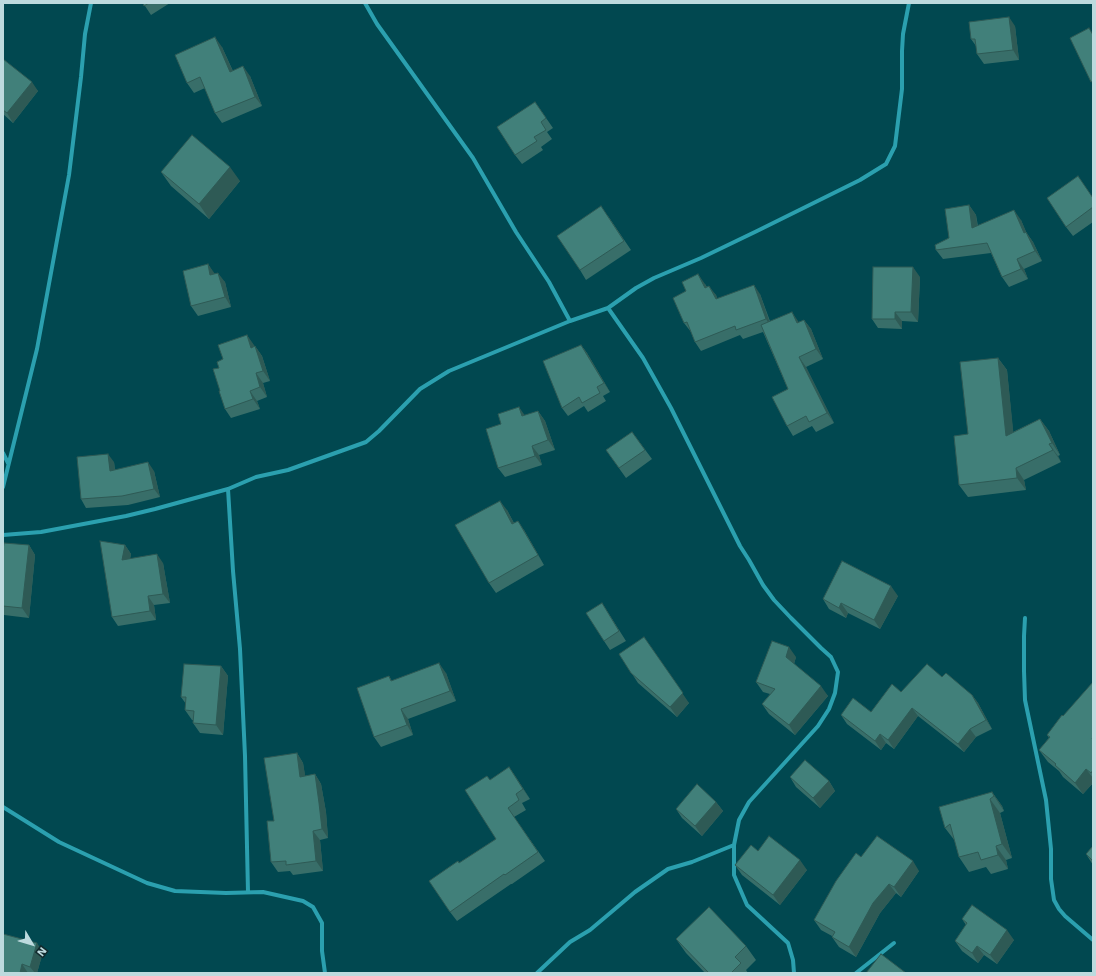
<!DOCTYPE html>
<html>
<head>
<meta charset="utf-8">
<style>
  body { margin:0 }
  #map { position:relative; width:1096px; height:976px; overflow:hidden; background:#014850; font-family:"Work Sans",sans-serif }
  canvas { display:block }
  .frame { position:absolute; inset:0; border:4px solid #bddade; pointer-events:none }
  .north { position:absolute; left:12px; top:924px; width:40px; height:40px; -webkit-text-stroke:3px #112a2d; paint-order:stroke; rotate:128deg; font-size:11px; font-weight:700; line-height:16px; text-align:center; color:#bddade }
  .north::after { content:''; display:block; margin:auto; width:14px; height:18px; background:#bddade; clip-path:polygon(50% 0,100% 100%,50% 72%,0 100%) }
</style>
</head>
<body>
<div id="map">
<canvas width="1096" height="976"></canvas>
<div class="frame"></div>
<div class="north">N</div>
</div>
<script>
const c = document.querySelector('canvas').getContext('2d');
c.lineJoin = 'round';
function shape(rows) {
  const path = new Path2D();
  for (const r of rows) {
    path.moveTo(r[0], r[1]);
    for (let i = 2; i < r.length; i += 2) path.lineTo(r[i], r[i + 1]);
  }
  return path;
}
function stroke(path, color, width, dash) {
  c.strokeStyle = color;
  c.lineWidth = width;
  c.lineCap = dash ? 'butt' : 'round';
  c.setLineDash(dash || []);
  c.stroke(path);
}
function paint(path, color) {
  c.fillStyle = color;
  c.fill(path, 'evenodd');
}
stroke(shape([
  [365,3,377,24,473,158,516,232,549,282,570,321],
  [608,308,643,358,671,408,740,546,749,560,763,585,774,600,791,618,821,648,831,657,838,672,835,693,829,709,818,726,749,802,739,820,734,845,734,875,747,905,788,943,793,960,794,973],
  [3,453,8,463],
  [3,487,37,349,69,175,81,77,85,34,91,3],
  [228,489,233,571,240,649,245,756,248,892],
  [3,535,41,532,126,516,155,509,228,489,256,477,288,470,366,442,379,431,420,389,449,371,570,321,608,308,636,288,654,278,701,258,757,231,860,180,886,164,895,146,902,89,902,51,903,34,909,3],
  [1025,618,1024,636,1024,671,1025,700,1046,800,1051,849,1051,879,1054,900,1059,909,1065,916,1093,940],
  [3,807,59,842,147,883,175,891,226,893,263,892,303,901,313,907,322,923,322,951,325,973],
  [537,973,570,942,590,930,635,892,668,869,692,862,734,845],
  [856,973,894,943]
]), '#2ba0af', 4);
paint(shape([
  [143,3,170,3,151,15],
  [1015,26,1019,60,984,64,977,54,976,46,971,39],
  [222,47,233,71,250,76,262,106,222,123,215,113,205,88,194,93,187,83],
  [3,59,38,91,13,123,3,114],
  [535,102,553,128,547,132,552,139,541,147,543,150,522,164,515,155],
  [161,172,240,181,209,219,171,186],
  [1093,198,1093,222,1073,236,1066,227],
  [969,205,976,215,978,226,1021,220,1026,232,1033,242,1042,261,1024,269,1028,279,1009,287,1002,277,991,253,943,259,936,250,949,238],
  [608,216,631,250,586,280,580,270],
  [208,264,214,274,225,282,231,307,198,316,191,306],
  [920,277,918,322,902,321,902,329,878,328,872,319],
  [705,284,707,287,716,295,717,298,760,294,770,321,799,322,804,320,811,329,823,359,806,367,834,423,816,432,812,426,793,436,787,426,788,389,763,332,743,339,740,335,701,351,695,342,691,332,684,323],
  [247,335,254,347,255,346,262,356,270,381,263,383,267,397,257,401,260,409,231,418,225,409,220,391,219,368],
  [581,345,587,353,610,392,603,396,606,401,588,412,584,406,568,416,562,408],
  [998,358,1007,370,1013,432,1040,419,1049,431,1060,455,1058,456,1061,462,1024,480,1026,490,968,497,959,485,968,434],
  [538,411,545,421,555,450,539,455,542,465,505,477,498,468,501,424],
  [632,432,652,459,626,478,606,450],
  [114,462,115,470,154,471,160,497,128,505,86,508,81,499],
  [507,510,514,523,524,530,544,565,496,593,489,583],
  [29,545,35,555,29,618,4,615,3,614,3,550],
  [125,545,131,554,130,559,163,563,170,603,154,605,156,620,118,626,112,617],
  [898,596,880,629,848,613,846,618,829,609,823,599],
  [602,603,626,641,610,650,604,641],
  [619,654,689,703,677,717,638,683],
  [796,657,794,664,828,696,795,735,769,714,762,704,770,694,763,692,756,682],
  [221,666,228,676,223,735,200,733,193,723,193,720,192,720,185,710,186,704,181,697],
  [446,673,456,701,408,719,413,735,381,747,374,737,389,676,392,681],
  [942,677,972,695,978,703,992,729,976,737,964,752,918,716,894,749,886,743,881,750,847,724,841,715,871,712,901,692],
  [1093,682,1093,783,1083,794,1063,777,1059,771,1048,762,1039,750,1049,738,1047,735],
  [297,753,303,763,305,776,315,774,321,784,326,812,328,838,320,840,323,871,293,875,290,871,278,872,271,862,274,821],
  [509,767,530,799,522,803,526,810,514,817,545,861,512,884,511,884,457,921,450,912,459,863,496,839,490,780],
  [790,777,829,781,835,791,820,808,796,787],
  [992,792,1002,806,1004,811,1000,813,1012,858,1006,860,1008,869,991,874,986,867,969,872,959,857,955,841,945,828],
  [716,802,723,811,702,836,682,818,676,809],
  [1093,846,1093,865,1086,854],
  [758,851,807,870,780,905,742,875,735,865],
  [861,857,919,871,901,897,896,893,880,913,856,957,839,947,832,937,832,936,821,930,814,920],
  [962,919,1014,940,997,964,984,955,978,963,962,951,955,941,966,925],
  [676,939,746,946,756,960,746,970,748,973,705,973,686,953],
  [43,952,37,973,3,973]
]), '#386e69');
paint(shape([
  [1009,17,1015,26,1019,60,1013,50],
  [215,37,222,47,237,81,230,72],
  [243,66,250,76,262,106,255,97],
  [32,82,38,91,13,123,7,113],
  [230,167,240,181,209,219,199,204],
  [969,205,976,215,979,238,972,228],
  [1014,210,1021,220,1031,243,1024,233],
  [1026,232,1033,242,1042,261,1035,251],
  [1017,259,1024,269,1028,279,1021,269],
  [208,264,215,274,210,275],
  [913,267,920,277,918,322,911,312],
  [218,273,225,282,231,307,225,297],
  [698,274,705,284,712,297,705,288],
  [754,285,760,294,772,329,766,319],
  [709,286,716,295,722,308,716,299],
  [792,312,798,321,803,332,797,323],
  [895,312,902,321,902,329,895,319],
  [804,320,811,329,823,359,816,349],
  [247,335,254,345,258,357,251,348],
  [581,345,587,353,610,392,604,383],
  [255,346,262,356,270,381,263,371],
  [799,357,806,367,834,423,827,413],
  [998,358,1007,370,1015,448,1006,436],
  [256,373,263,383,267,397,260,387],
  [250,391,257,401,260,409,253,399],
  [519,407,526,417,522,416],
  [538,411,545,421,555,450,548,440],
  [1040,419,1049,431,1060,455,1052,443],
  [1049,444,1058,456,1061,462],
  [532,446,539,455,542,465,535,456],
  [108,454,114,462,116,479,110,471],
  [148,462,154,471,160,497,154,489],
  [1016,468,1024,480,1026,490,1017,478],
  [500,501,507,510,519,533,512,524],
  [518,521,524,530,544,565,538,555],
  [29,545,35,555,29,618,22,608],
  [125,545,131,554,128,569,122,560],
  [157,554,163,563,170,603,163,594],
  [891,586,898,596,880,629,874,620],
  [148,596,154,605,156,620,150,611],
  [841,603,848,613,846,618,839,608],
  [651,647,689,703,677,717,670,707],
  [789,647,796,657,793,667,786,657],
  [439,663,446,673,456,701,450,691],
  [221,666,228,676,223,735,216,725],
  [821,686,828,696,795,735,789,725],
  [972,695,978,703,992,729,986,720],
  [912,708,918,716,894,749,888,740],
  [401,709,408,719,413,735,407,725],
  [970,729,976,737,964,752,958,744],
  [880,734,886,743,881,750,875,741],
  [297,753,303,763,307,786,300,777],
  [509,767,516,777,530,799,523,789],
  [1086,769,1093,778,1093,783,1083,794,1075,783],
  [315,774,321,784,326,812,328,838,322,829],
  [829,781,835,791,820,808,813,798],
  [992,792,1002,806,1004,811,994,796],
  [990,799,1000,813,1012,858,1002,844],
  [716,802,723,811,702,836,695,826],
  [313,831,320,840,323,871,316,861],
  [996,846,1006,860,1008,869,998,855],
  [800,860,807,870,780,905,773,895],
  [913,861,919,871,901,897,894,887],
  [889,884,896,893,880,913,856,957,849,947,873,903],
  [1007,930,1014,940,997,964,990,955],
  [37,943,43,952,37,973,35,973,30,967],
  [977,946,984,955,978,963,972,953],
  [22,964,28,973,20,973]
]), '#2e5a55');
const building = shape([
  [143,3,149,3,144,6,143,3],
  [1009,17,1013,50,977,54,975,39,971,39,969,22,1009,17],
  [1089,28,1093,35,1093,81,1091,82,1070,38,1089,28],
  [215,37,230,72,243,66,255,97,215,113,200,77,187,83,175,55,215,37],
  [3,59,32,82,7,113,3,110,3,59],
  [535,102,546,118,541,122,546,130,534,137,537,141,515,155,497,127,535,102],
  [192,135,230,167,199,204,161,172,192,135],
  [1078,176,1093,198,1093,207,1066,227,1047,198,1078,176],
  [969,205,972,228,1014,210,1024,233,1026,232,1035,251,1017,259,1021,269,1002,277,987,243,936,250,935,245,949,238,945,209,969,205],
  [601,206,624,241,580,270,557,236,601,206],
  [208,264,210,275,218,273,225,297,191,306,183,271,208,264],
  [873,267,913,267,911,312,895,312,895,319,872,319,873,267],
  [698,274,705,288,709,286,716,299,754,285,766,319,736,330,735,326,695,342,687,322,684,323,673,298,686,291,682,282,698,274],
  [792,312,797,323,804,320,816,349,799,357,827,413,809,422,806,416,787,426,772,397,788,389,761,325,792,312],
  [247,335,251,348,255,346,263,371,256,373,260,387,250,391,253,399,225,409,219,391,220,391,213,369,219,368,217,362,223,359,218,345,247,335],
  [581,345,604,383,597,387,600,393,582,403,579,397,562,408,543,361,581,345],
  [998,358,1006,436,1040,419,1052,443,1049,444,1053,450,1016,468,1017,478,959,485,954,436,968,434,960,362,998,358],
  [519,407,522,416,538,411,548,440,532,446,535,456,498,468,486,429,501,424,498,414,519,407],
  [632,432,645,450,619,468,606,450,632,432],
  [108,454,110,471,148,462,154,489,122,496,81,499,77,457,108,454],
  [500,501,512,524,518,521,538,555,489,583,455,525,500,501],
  [100,541,125,545,122,560,157,554,163,594,148,596,150,611,112,617,100,541],
  [4,543,29,545,22,608,3,606,3,550,4,543],
  [842,561,891,586,874,620,841,603,839,608,823,599,842,561],
  [602,603,619,631,604,641,586,613,602,603],
  [644,637,683,693,670,707,631,673,619,654,644,637],
  [772,641,789,647,786,657,821,686,789,725,762,704,775,689,756,682,772,641],
  [439,663,450,691,401,709,407,725,374,737,357,688,389,676,391,681,439,663],
  [184,664,221,666,216,725,193,723,194,711,185,710,186,697,181,697,184,664],
  [927,664,942,677,946,673,972,695,986,720,970,729,958,744,912,708,888,740,880,734,875,741,841,715,853,698,871,712,892,684,901,692,927,664],
  [1093,682,1093,737,1092,739,1093,740,1093,770,1091,773,1086,769,1075,783,1055,765,1056,764,1039,750,1050,737,1047,735,1062,715,1063,716,1093,682],
  [297,753,300,777,315,774,319,803,322,829,313,831,316,861,286,865,286,861,271,862,267,821,274,821,264,758,297,753],
  [805,760,829,781,813,798,790,777,805,760],
  [509,767,523,789,516,794,519,800,508,808,538,852,505,875,504,874,450,912,429,881,458,861,459,863,496,839,465,790,487,776,490,780,509,767],
  [697,784,716,802,695,826,676,809,697,784],
  [992,792,994,796,990,799,1002,844,996,846,998,855,981,860,978,852,959,857,950,824,945,828,939,807,992,792],
  [769,836,800,860,773,895,735,865,751,845,758,851,769,836],
  [877,836,913,861,894,887,889,884,873,903,849,947,832,937,835,932,814,920,836,881,856,853,861,857,877,836],
  [1093,846,1093,861,1086,854,1093,846],
  [972,905,1007,930,990,955,977,946,972,953,955,941,967,923,962,919,972,905],
  [709,907,746,946,735,957,741,963,731,973,709,973,676,939,709,907],
  [3,934,37,943,30,967,22,964,20,973,3,973,3,934],
  [881,954,906,973,866,973,881,954]
]);
paint(building, '#41807a');
stroke(building, '#2e5a55', 1);
</script>
</body>
</html>
